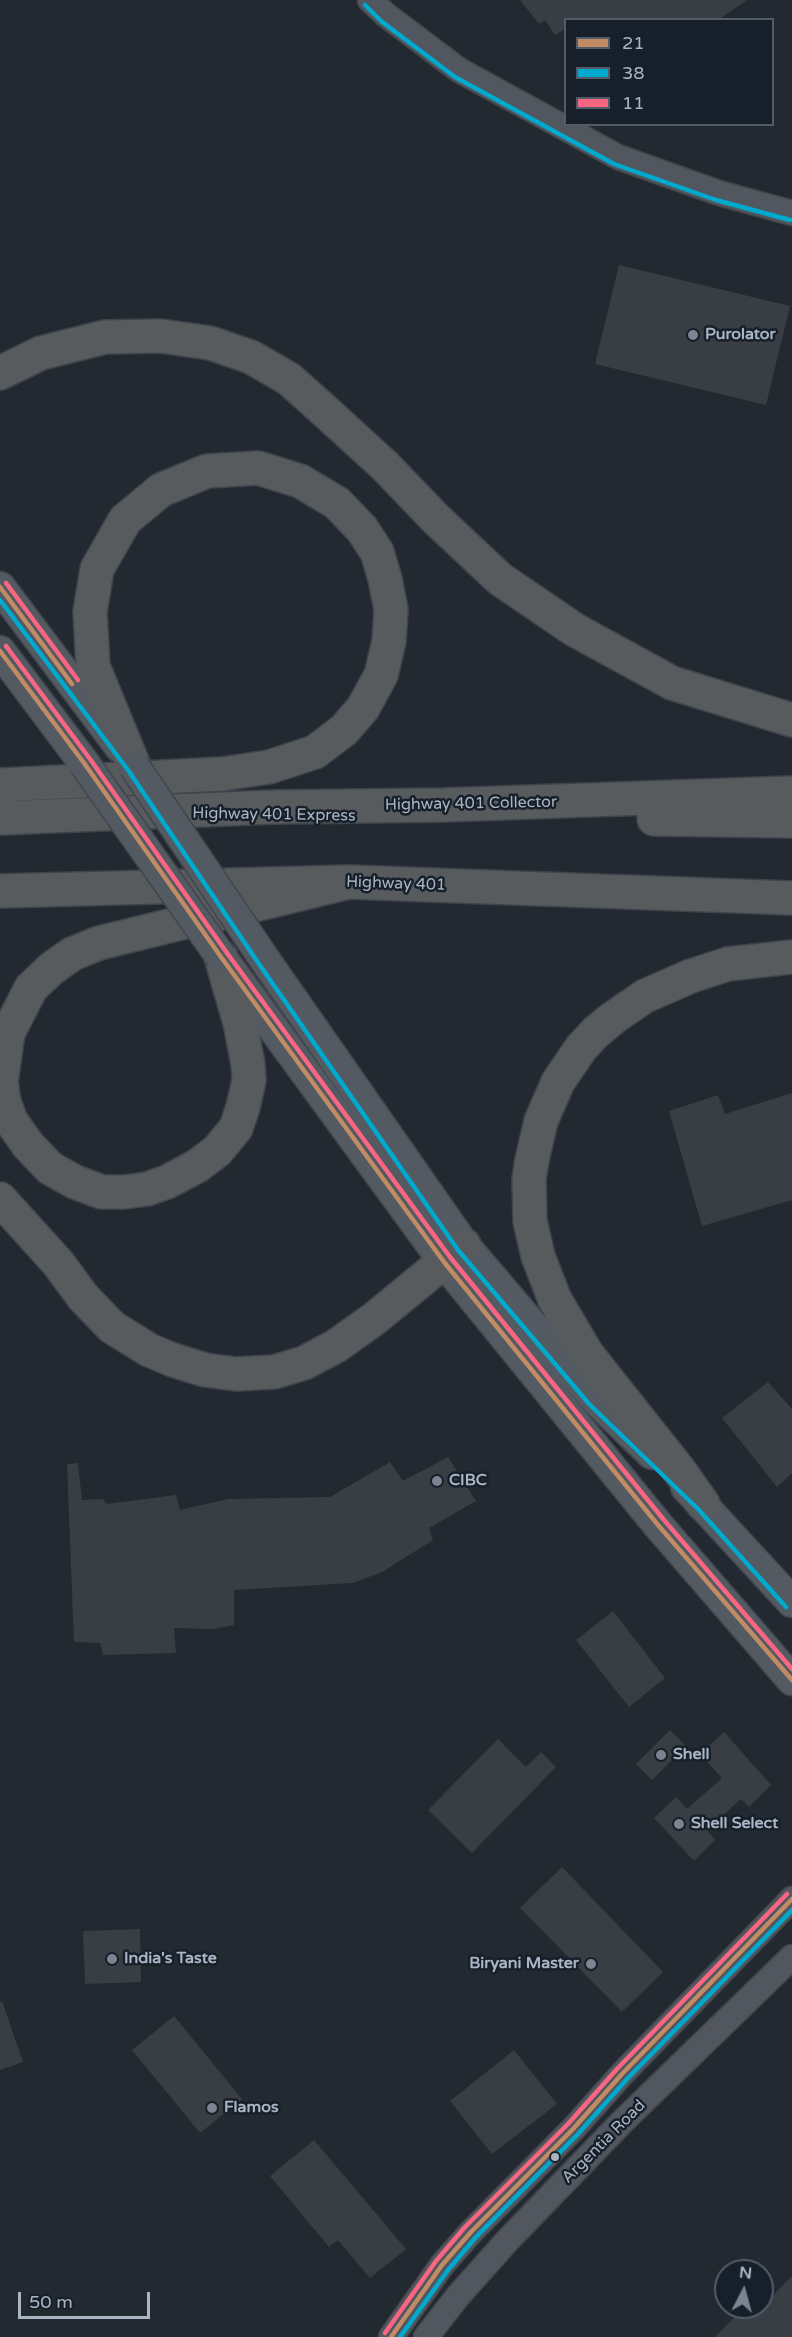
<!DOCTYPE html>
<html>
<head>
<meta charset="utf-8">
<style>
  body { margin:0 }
  #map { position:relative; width:792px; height:2337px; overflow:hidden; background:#232930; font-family:"Varela Round",sans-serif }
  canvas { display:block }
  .legend { position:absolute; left:564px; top:18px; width:210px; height:108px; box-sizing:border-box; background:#17202a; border:2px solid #525c68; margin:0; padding:8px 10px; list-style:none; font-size:18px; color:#aab5c4 }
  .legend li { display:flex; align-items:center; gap:12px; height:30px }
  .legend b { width:30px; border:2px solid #525c68 }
  .north { position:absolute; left:714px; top:2259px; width:60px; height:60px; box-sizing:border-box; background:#17202a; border:2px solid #525c68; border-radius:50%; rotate:6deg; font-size:16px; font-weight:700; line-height:24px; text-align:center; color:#aab5c4 }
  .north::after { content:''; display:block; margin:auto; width:21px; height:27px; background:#7b8490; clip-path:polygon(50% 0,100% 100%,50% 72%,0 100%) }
  .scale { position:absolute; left:18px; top:2292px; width:132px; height:27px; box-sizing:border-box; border:3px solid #aab5c4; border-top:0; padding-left:8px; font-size:18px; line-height:21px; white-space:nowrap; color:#aab5c4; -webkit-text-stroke:4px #17202a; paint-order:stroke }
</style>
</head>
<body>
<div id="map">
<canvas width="792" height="2337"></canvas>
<ul class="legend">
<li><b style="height:8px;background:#c18c65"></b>21</li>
<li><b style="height:8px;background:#00a9ce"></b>38</li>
<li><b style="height:8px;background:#fa6682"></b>11</li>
</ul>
<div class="north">N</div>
<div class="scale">50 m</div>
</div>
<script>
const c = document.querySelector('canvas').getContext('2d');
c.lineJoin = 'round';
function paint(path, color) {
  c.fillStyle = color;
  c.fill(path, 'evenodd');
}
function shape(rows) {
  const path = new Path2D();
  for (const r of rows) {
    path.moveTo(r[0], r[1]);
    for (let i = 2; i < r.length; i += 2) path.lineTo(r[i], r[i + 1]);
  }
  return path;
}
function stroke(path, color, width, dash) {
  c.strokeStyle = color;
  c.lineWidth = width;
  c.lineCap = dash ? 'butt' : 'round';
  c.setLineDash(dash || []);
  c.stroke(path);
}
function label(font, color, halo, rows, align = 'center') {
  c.font = font + ' "Varela Round",sans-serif';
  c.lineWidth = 5;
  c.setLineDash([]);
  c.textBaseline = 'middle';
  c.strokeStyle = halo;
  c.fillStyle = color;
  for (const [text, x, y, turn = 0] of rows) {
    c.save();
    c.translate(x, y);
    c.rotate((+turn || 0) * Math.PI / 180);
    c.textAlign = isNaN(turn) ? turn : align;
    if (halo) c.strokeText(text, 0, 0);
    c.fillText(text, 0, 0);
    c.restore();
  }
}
paint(shape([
  [520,0,747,0,718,20,566,20,566,29,555,35,545,20,539,24],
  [619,265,790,306,766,405,595,364],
  [792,1093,792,1200,702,1226,669,1111,718,1095,725,1114],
  [768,1382,792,1409,792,1473,777,1487,722,1418],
  [448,1457,476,1501,429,1528,433,1540,382,1572,353,1583,234,1590,234,1625,213,1629,174,1628,176,1653,103,1655,100,1643,74,1642,67,1464,78,1463,82,1500,103,1499,107,1504,176,1495,180,1510,228,1499,330,1497,390,1462,403,1481],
  [613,1611,665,1678,629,1707,576,1640],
  [670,1730,686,1746,652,1780,636,1764],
  [724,1732,771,1785,749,1807,741,1799,707,1830,715,1840,694,1861,654,1818,676,1797,687,1809,722,1778,700,1754],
  [498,1739,526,1767,541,1752,556,1767,472,1853,428,1810],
  [562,1867,663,1972,622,2012,520,1908],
  [140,1929,141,1982,85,1984,83,1931],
  [2,2001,23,2062,0,2070,0,2002],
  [174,2016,242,2099,200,2133,132,2050],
  [514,2050,557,2104,492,2154,450,2101],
  [314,2140,406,2249,370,2278,338,2240,329,2247,270,2176],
  [792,2276,792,2337,715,2337,743,2308,752,2317]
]), '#383e44');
const minor = shape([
  [370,0,386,15,459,70,618,157,719,193,792,213],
  [391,2337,442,2265,471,2232,573,2129,622,2074,792,1899],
  [426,2337,458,2296,507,2241,623,2121,792,1957]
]);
const major = shape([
  [0,587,120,747],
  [0,651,84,763],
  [265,960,464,1245,596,1400,652,1454],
  [227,965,444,1262,658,1525,792,1680],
  [686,1487,792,1602]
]);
const highway = shape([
  [0,373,41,353,105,337,161,336,210,343,251,357,289,379,326,412,385,466,437,520,500,579,575,630,672,683,792,720],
  [0,785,222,774,269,767,315,752,344,730,363,708,381,675,389,641,391,609,385,579,377,552,362,529,337,503,300,481,258,468,207,471,161,490,125,520,97,569,90,612,93,666,134,766],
  [0,818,274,807,443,805,792,793],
  [654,819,792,821],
  [0,891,349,882,792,898],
  [221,957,240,1023,248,1064,249,1080,243,1107,236,1128,217,1151,197,1166,167,1182,147,1189,124,1192,102,1192,75,1182,50,1168,28,1145,11,1121,4,1102,1,1082,8,1033,31,988,51,969,72,954,99,943,349,882],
  [0,1199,58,1263,83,1297,112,1327,149,1350,173,1360,205,1370,236,1374,274,1372,304,1363,336,1346,374,1319,464,1245],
  [703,1504,679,1470,587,1354,555,1300,538,1256,530,1221,529,1179,532,1160,541,1121,558,1082,581,1048,596,1032,613,1018,645,996,691,976,728,964,792,957]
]);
stroke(minor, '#40454b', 27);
stroke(major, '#40454d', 33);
stroke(highway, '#3f454c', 36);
stroke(minor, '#52575f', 24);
stroke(major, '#545a61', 30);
stroke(highway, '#585b5e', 33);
const majorBridge = shape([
  [84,763,221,957],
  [134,766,265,960]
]);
stroke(majorBridge, '#40454d', 33, []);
stroke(majorBridge, '#545a61', 30);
stroke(shape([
  [0,587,72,684],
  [0,651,84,763,221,957,444,1262,658,1525,792,1680],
  [391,2337,442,2265,471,2232,573,2129,622,2074,792,1899]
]), '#c18c65', 4.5);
stroke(shape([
  [365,5,381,21,455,77,614,164,716,200,790,220],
  [0,600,128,770,259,964,458,1250,590,1405,698,1509,786,1607],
  [400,2337,448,2270,476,2237,578,2134,627,2079,792,1910]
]), '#00a9ce', 4.5);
stroke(shape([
  [6,583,78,680],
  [6,646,90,759,227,953,450,1257,664,1520,792,1669],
  [385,2333,436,2261,465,2227,568,2124,617,2069,787,1894]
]), '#fa6682', 4.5);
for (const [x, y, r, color] of [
  [693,335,6,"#7b8490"],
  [437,1481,6,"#7b8490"],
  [661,1755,6,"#7b8490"],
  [679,1824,6,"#7b8490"],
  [112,1959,6,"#7b8490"],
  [591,1964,6,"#7b8490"],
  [212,2108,6,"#7b8490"],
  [555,2157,5,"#aab5c4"]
]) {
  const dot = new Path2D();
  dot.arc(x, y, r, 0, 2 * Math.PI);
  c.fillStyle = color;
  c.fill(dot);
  stroke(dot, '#17202a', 2);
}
label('bold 16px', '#aab5c4', '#17202a', [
  ["Purolator",705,335],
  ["CIBC",449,1481],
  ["Shell",673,1755],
  ["Shell Select",691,1824],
  ["India's Taste",124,1959],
  ["Biryani Master",579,1964,"right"],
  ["Flamos",224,2108]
], 'left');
label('16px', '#aab5c4', '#17202a', [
  ["Highway 401 Collector",471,804,-1],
  ["Highway 401 Express",274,815,1],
  ["Highway 401",396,884,2],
  ["Argentia Road",604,2142,-45]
]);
</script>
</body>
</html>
